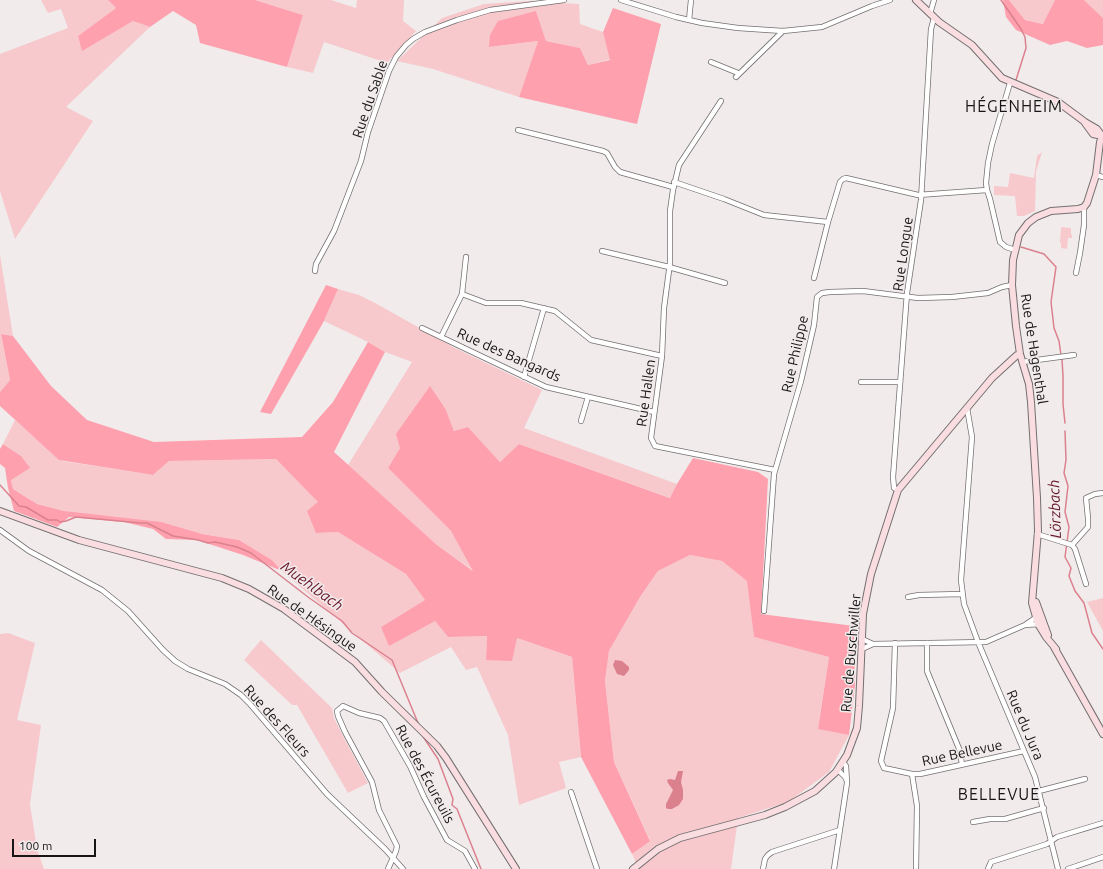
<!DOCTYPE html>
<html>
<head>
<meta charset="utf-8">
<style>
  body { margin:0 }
  #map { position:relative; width:1103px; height:869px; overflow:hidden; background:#f1ebec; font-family:Ubuntu,sans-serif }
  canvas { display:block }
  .scale { position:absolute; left:12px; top:839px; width:84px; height:18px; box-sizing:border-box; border:2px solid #171515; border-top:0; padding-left:5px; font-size:12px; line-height:14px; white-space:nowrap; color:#171515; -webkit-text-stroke:3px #f1ebec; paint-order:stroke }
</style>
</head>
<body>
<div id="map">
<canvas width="1103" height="869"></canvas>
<div class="scale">100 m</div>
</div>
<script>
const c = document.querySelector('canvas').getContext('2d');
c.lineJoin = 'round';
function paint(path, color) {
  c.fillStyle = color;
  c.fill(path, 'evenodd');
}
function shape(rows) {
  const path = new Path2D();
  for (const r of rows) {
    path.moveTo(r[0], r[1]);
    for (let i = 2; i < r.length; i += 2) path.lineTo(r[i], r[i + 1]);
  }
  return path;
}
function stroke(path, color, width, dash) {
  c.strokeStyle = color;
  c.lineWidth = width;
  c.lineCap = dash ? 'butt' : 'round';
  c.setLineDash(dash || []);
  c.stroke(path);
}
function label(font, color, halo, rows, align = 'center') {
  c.font = font + ' Ubuntu,sans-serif';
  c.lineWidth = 3;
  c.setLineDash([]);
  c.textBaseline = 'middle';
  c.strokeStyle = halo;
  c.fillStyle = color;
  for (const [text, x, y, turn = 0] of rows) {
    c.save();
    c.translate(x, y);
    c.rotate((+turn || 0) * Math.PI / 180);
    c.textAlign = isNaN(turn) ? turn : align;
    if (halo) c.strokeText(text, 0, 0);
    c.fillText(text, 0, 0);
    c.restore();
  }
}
paint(shape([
  [41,0,108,0,116,8,78,36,82,50,133,21,150,27,66,107,93,121,15,239,0,191,0,54,68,28,61,9,48,13],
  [255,0,331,0,356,8,357,0,404,0,403,21,416,31,387,63,324,42,313,73,287,67,303,15],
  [1009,0,1055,0,1044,24,1025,20],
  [1084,0,1103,0,1103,18],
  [529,1,579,4,580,24,603,32,611,59,588,65,580,48,546,41,536,11,490,35,490,47,538,41,519,97,433,69,397,61,442,18,484,4],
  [1042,152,1036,172,1035,211,1024,216,1017,216,1015,196,994,195,994,186,1008,187,1010,173,1034,178,1037,156],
  [1061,227,1071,228,1071,234,1072,235,1072,238,1068,238,1067,249,1061,248,1061,243,1060,243],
  [0,255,13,336,1,334,10,380,0,392],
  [338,289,359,295,377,304,455,348,542,390,524,428,677,484,671,498,519,444,500,462,468,427,454,431,446,410,400,448,388,468,451,531,474,571,437,545,348,465,412,362,385,352,368,342,324,321],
  [15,420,62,461,153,475,169,461,276,459,319,502,316,533,338,532,406,574,425,600,381,627,435,621,448,637,487,636,486,659,517,638,572,657,581,757,559,762,566,788,519,805,508,735,477,667,466,670,451,647,400,673,282,571,272,560,239,540,64,511,37,504,13,489,11,480,21,456,3,444],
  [690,555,722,561,748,581,754,637,829,657,818,728,849,735,829,772,788,802,738,818,731,869,639,869,632,854,650,840,614,762,605,681,609,651,640,597,658,571],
  [1103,598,1103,631,1087,602],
  [8,633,35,643,17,720,41,725,30,804,37,849,44,869,0,869,0,634],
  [261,640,332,708,334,718,344,738,368,783,348,793,297,705,292,705,244,660]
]), '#f7c9cd');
paint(shape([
  [108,0,255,0,303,15,287,67,200,43,196,25,173,11,150,27,133,21,82,51,78,36,116,8],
  [1003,0,1009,0,1025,20,1043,24,1055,0,1084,0,1103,18,1103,45,1087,48,1067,41,1050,45,1016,30,1006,17],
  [613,8,661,24,637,124,519,97,538,41,489,47,490,35,498,21,536,11,546,41,580,48,588,65,610,60,603,32],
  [326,285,338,289,324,321,271,414,260,412],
  [1,334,13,336,51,386,87,420,154,442,302,437,333,402,368,342,385,352,334,452,437,545,473,571,451,531,388,468,400,448,396,434,430,386,446,410,454,431,468,427,500,462,519,444,670,498,677,484,693,458,758,472,768,479,761,614,854,626,855,685,849,735,818,729,829,657,754,637,747,581,722,561,690,555,658,571,640,597,609,651,605,681,614,762,650,841,632,854,581,757,572,657,517,638,512,661,486,660,487,636,448,637,435,621,389,646,381,627,425,600,406,574,338,532,316,533,307,511,318,502,276,459,169,461,153,475,59,460,0,406,0,392,10,380],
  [3,444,21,456,30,468,11,480,13,489,37,504,64,511,161,522,202,534,239,540,272,560,282,571,243,555,197,540,166,539,153,529,124,522,69,517,57,527,14,511,8,488,5,468,0,464,0,449]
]), '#fea0ad');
paint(shape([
  [615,660,622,661,629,667,629,670,624,676,617,674,613,665],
  [678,771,683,771,681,782,683,790,683,799,679,805,672,809,668,809,666,808,666,804,673,790,668,783,667,780,670,779,675,780]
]), '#db818e');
stroke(shape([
  [1001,0,1021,29,1025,37,1026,48,1016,80],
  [1021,247,1044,254,1056,267,1051,302,1054,328,1059,341,1061,355],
  [1062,359,1063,376,1063,404,1065,423],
  [1065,431,1066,460,1064,473,1068,486,1065,512,1069,527,1065,557,1071,568,1069,576,1075,591,1084,603,1092,633,1103,649],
  [0,485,19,506,26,507,48,520,57,520,60,522,66,521,76,517,141,523,147,523,173,536,198,540,208,543,215,542,237,547,251,553,308,597,342,621,352,633,392,660,418,723],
  [420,732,438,759,453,799,452,805,457,809,481,869]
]), '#db818e', 1.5);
const street = shape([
  [621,0,676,17,702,23,738,28,783,31,822,27,872,6,890,0],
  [930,14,934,0],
  [689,20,691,0],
  [711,62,738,73],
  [736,77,783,31],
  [1010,83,992,144,988,163,986,183,987,190,990,199,1000,242,1006,247,1015,250],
  [721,101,679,165,673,190,670,211,670,263,664,308,662,356,651,438,655,446,775,470],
  [518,130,603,151,607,153,615,167,620,172,673,187],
  [1096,175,1103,177],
  [674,182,724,199,764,215,828,222],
  [602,251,669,267,725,283],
  [315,271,316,264,334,231,361,161,368,132,389,71,396,57,406,45,413,39,425,32,457,20,490,10,564,0],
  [1076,273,1080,253,1084,225,1084,207],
  [814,278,828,222,840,182,843,179,846,178,918,195,987,190],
  [462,294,486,303,521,303,555,311,591,340,662,356],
  [422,328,546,387,654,412],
  [441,337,462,294,466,257],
  [1022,362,1074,355],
  [524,377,544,308],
  [861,382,900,382],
  [967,408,972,437,961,580,964,604,978,642,1035,777,1058,869],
  [581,421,588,397],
  [898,490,894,488,893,477,907,293,921,200,931,29,934,18],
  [0,530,29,551,102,590,128,611,163,650,175,661,188,669,225,684,241,695,250,704,327,794,385,849,403,869],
  [1037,534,1072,545,1075,549,1086,584],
  [1072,545,1088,527,1088,518,1086,498,1095,494,1103,493],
  [908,597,919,595,962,594],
  [764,611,774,474,801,381,814,325,817,297,822,293,830,292,863,291,918,298,952,297,988,293,1002,287,1012,285],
  [1038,616,1025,625,1039,624],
  [895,643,893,708,881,761,884,768,912,774,920,774,1024,751],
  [927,643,927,671,960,751,962,765],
  [873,644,986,642,1025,625],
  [862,649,873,644,862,639],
  [838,770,845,777,847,781],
  [912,774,917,806,916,869],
  [1039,791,1085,779],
  [571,792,597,869],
  [973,822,990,819,1005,819,1044,808],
  [388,869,396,851,397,846,379,810,372,782,345,732,338,716,337,711,343,706,359,713,380,718,384,721,410,766,424,797,447,840,465,851,475,869],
  [763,869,765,859,768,855,772,852,840,830],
  [834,869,847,783,846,766,843,762],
  [988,869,991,862,1047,844,1057,837,1103,823],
  [1068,869,1103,857]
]);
const secondary = shape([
  [916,0,939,22,972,45,1002,78,1058,102,1085,122,1097,129,1102,136],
  [1085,123,1093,134,1102,136],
  [0,511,79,540,222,578,249,589,284,609,355,662,382,692,437,746,446,758,516,869],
  [1036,602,1048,635],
  [1054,647,1103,734],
  [1056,649,1046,637,1038,624,1032,603,1038,531,1037,498,1031,402,1029,384,1020,354,1016,326,1012,285,1013,260,1019,235,1028,223,1036,217,1051,211,1078,209,1084,207,1087,203,1096,175,1100,142,1103,135],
  [633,869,658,849,680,838,765,815,785,807,815,791,836,772,847,755,857,728,859,706,863,614,871,574,898,490,992,378,1017,355,1020,354]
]);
stroke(street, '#746f70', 6);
stroke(secondary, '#746f70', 8);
stroke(street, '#fff', 4.5);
stroke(secondary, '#f9dde1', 6);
label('14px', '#171515', '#f1ebec', [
  ["Rue du Sable",370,99,-71],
  ["Rue Longue",903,254,-82],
  ["Rue de Hagenthal",1034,349,81],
  ["Rue Philippe",795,354,-77],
  ["Rue des Bangards",509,355,24],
  ["Rue Hallen",646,393,-82],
  ["Rue de Hésingue",312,618,35],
  ["Rue de Buschwiller",851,653,-85],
  ["Rue des Fleurs",277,721,48],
  ["Rue du Jura",1025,725,67],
  ["Rue Bellevue",962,753,-12],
  ["Rue des Écureuils",425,774,62]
]);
label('italic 15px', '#66162a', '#f1ebec', [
  ["Lörzbach",1055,509,-92],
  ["Muehlbach",312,586,36]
]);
c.letterSpacing = '1px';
label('16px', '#171515', '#f1ebec', [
  ["HÉGENHEIM",1014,107],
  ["BELLEVUE",999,795]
]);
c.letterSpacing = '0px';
</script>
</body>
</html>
